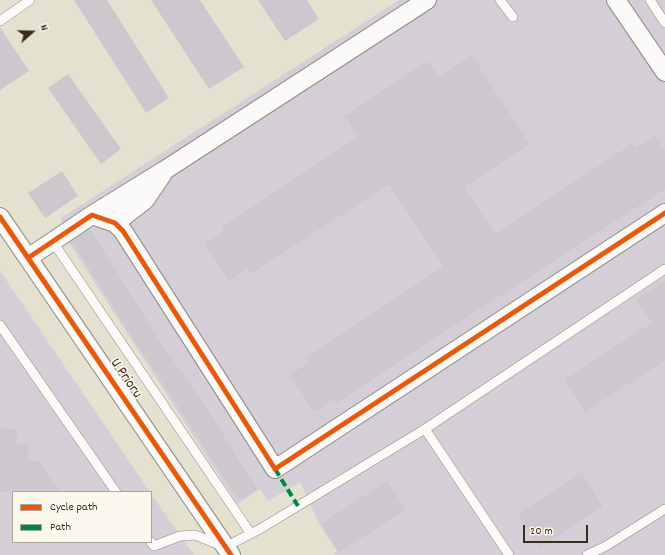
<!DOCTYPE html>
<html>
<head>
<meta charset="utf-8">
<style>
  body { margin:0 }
  #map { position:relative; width:665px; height:555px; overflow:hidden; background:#e4e1d1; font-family:Dekko,sans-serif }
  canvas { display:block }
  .legend { position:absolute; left:12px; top:491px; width:140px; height:52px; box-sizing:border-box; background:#fbf7ec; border:1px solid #aea59a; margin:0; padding:5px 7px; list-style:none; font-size:12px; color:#3b2a1e }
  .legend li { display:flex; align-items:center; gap:8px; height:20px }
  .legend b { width:20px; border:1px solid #aea59a }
  .north { position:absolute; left:12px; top:12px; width:40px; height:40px; -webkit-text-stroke:3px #fbf7ec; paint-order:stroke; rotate:70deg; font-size:11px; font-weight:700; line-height:16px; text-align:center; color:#3b2a1e }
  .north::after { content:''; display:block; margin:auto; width:14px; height:18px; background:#3b2a1e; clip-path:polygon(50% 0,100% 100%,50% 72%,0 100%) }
  .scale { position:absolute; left:523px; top:525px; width:65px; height:18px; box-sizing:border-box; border:2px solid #3b2a1e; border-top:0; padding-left:5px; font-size:12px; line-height:14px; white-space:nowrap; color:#3b2a1e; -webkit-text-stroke:3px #fbf7ec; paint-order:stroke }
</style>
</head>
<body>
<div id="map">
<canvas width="665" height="555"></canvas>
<ul class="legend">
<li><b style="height:5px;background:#e8590c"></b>Cycle path</li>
<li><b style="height:5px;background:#00873e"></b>Path</li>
</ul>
<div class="north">N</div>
<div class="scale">20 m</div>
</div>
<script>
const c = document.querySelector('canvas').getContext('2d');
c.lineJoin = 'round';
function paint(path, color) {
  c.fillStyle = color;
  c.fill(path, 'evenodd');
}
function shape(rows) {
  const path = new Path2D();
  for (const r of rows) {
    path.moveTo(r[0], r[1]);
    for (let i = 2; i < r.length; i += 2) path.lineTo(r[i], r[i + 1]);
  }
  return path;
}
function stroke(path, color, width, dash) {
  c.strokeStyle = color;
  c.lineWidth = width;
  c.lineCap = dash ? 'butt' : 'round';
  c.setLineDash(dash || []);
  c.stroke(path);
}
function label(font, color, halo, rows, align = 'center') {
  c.font = font + ' Dekko,sans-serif';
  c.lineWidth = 3;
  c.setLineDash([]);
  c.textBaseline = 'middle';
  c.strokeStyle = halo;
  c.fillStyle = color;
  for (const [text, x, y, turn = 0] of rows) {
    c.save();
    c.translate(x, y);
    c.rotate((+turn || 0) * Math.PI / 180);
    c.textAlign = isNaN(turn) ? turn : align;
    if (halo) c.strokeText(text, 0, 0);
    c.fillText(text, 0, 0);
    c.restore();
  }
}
paint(shape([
  [399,0,665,0,665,555,334,555,337,551,319,524,300,482,268,501,260,489,237,504,64,235,61,218],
  [0,271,150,492,13,492,13,542,151,542,151,494,194,555,0,555]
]), '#d4cfd6');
paint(shape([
  [74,0,107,0,169,98,146,113],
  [151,0,200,0,244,67,209,89],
  [258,0,307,0,319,19,285,41],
  [0,27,29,71,0,90],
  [472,56,530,144,464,187,495,234,632,144,635,148,655,136,665,151,665,189,452,327,336,404,334,399,314,412,290,375,309,362,306,357,443,267,389,184,251,274,248,269,229,281,204,244,224,231,221,227,358,137,345,116,428,61,439,77],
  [68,74,121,149,101,164,48,88],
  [62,171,78,196,45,218,28,193],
  [90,229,163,346,206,407,257,489,239,501,187,420,125,327,111,303,71,241],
  [665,281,665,360,585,412,564,380,652,323,636,299],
  [0,427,18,430,16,443,30,445,27,459,39,462,60,492,0,492],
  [582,473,603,507,539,547,518,514],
  [387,481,406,510,339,552,321,524]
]), '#cdc8cd');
const lane = shape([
  [500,0,513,17],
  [650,0,665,23],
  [0,21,30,0],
  [53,242,251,534],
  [0,325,116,492],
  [425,429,509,555],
  [151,542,154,546,180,536,195,535,225,547,260,529,425,429,665,269],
  [587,555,606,546,665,509]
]);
const street = shape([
  [616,0,665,72],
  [92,215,165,170,427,0],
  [0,217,231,555],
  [115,223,145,200,162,175],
  [28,258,92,215,115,223,123,231,275,469,665,213]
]);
stroke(lane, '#908c82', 10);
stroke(street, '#908c82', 20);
stroke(lane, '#fbfaf8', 9);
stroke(street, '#fbfaf8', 18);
stroke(shape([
  [275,469,298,506]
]), '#00873e', 4, [8, 4]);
stroke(shape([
  [0,217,231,555],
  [28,258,92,215,115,223,123,231,275,469,665,213]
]), '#e8590c', 5);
label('15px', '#3b2a1e', '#fbf7ec', [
  ["U Prioru",125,379,56]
]);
</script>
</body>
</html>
